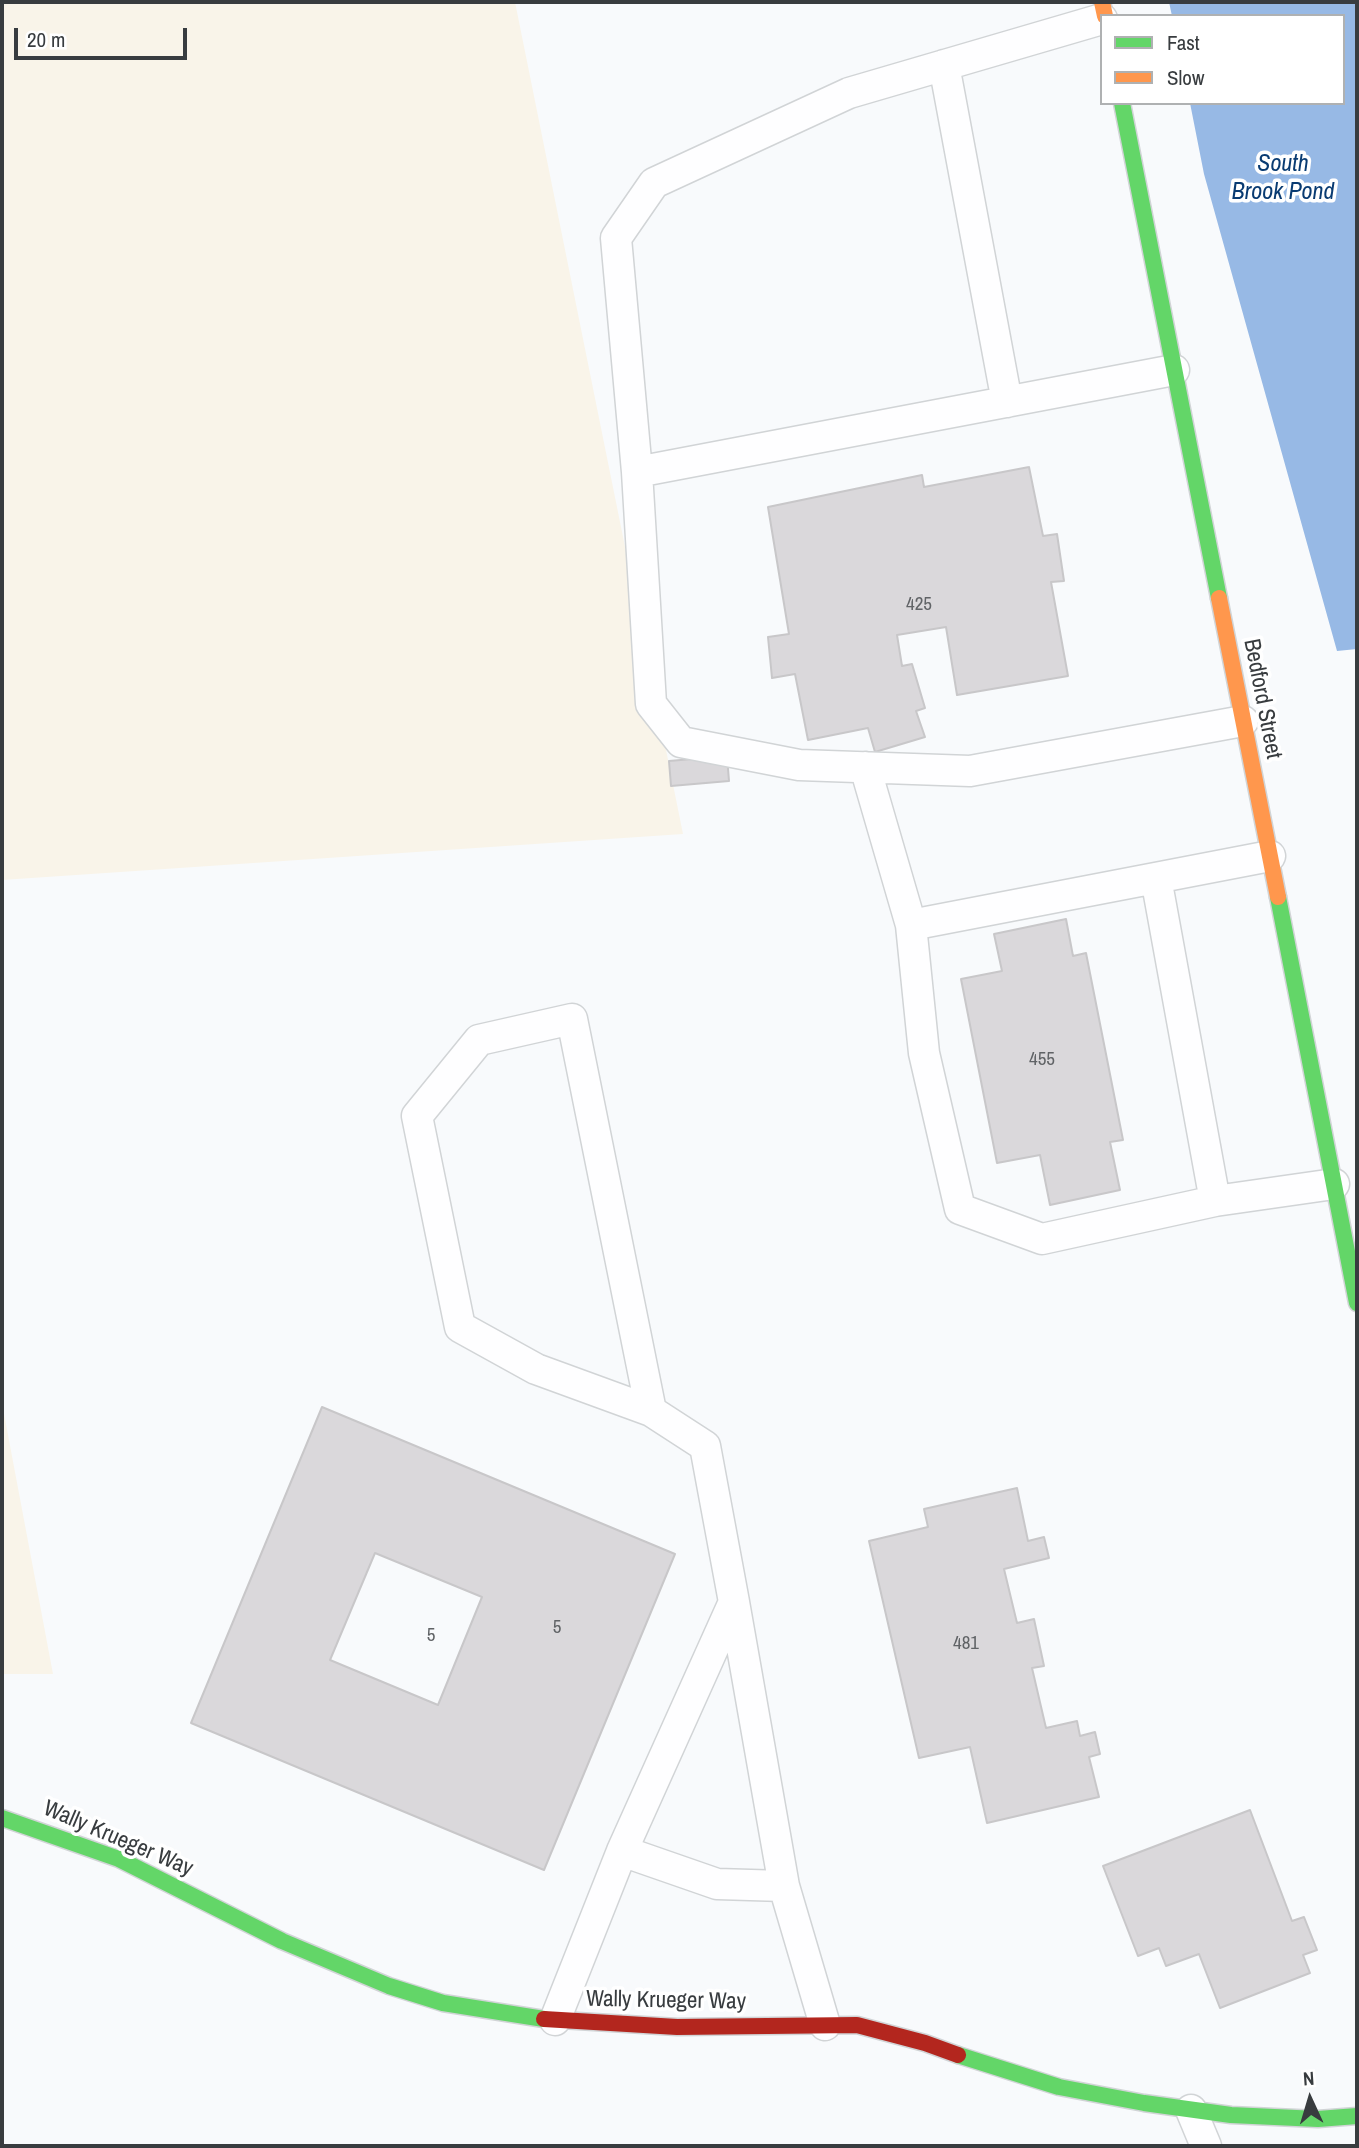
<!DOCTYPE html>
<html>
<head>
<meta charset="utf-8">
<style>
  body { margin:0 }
  #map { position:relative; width:1359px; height:2148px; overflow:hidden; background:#f8fafc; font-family:"Archivo Narrow",sans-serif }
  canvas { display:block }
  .frame { position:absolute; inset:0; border:4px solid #383c3f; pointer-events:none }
  .legend { position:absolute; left:1100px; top:14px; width:245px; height:91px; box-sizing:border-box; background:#fff; border:2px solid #afb1b2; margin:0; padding:9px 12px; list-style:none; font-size:21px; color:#383c3f }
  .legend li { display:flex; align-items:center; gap:14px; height:35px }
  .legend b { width:35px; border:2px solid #afb1b2 }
  .north { position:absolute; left:1275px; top:2064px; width:70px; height:70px; -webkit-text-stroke:5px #fff; paint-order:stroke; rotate:356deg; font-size:19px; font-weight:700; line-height:28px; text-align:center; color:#383c3f }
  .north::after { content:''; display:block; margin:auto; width:24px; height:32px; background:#383c3f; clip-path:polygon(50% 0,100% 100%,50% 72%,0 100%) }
  .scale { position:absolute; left:14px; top:28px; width:173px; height:32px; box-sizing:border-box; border:4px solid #383c3f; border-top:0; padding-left:9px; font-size:21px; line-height:24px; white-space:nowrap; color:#383c3f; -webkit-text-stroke:5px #fff; paint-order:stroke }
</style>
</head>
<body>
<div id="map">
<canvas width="1359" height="2148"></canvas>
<div class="frame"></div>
<ul class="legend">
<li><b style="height:9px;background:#63d668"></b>Fast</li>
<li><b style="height:9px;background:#ff974d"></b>Slow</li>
</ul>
<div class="north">N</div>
<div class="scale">20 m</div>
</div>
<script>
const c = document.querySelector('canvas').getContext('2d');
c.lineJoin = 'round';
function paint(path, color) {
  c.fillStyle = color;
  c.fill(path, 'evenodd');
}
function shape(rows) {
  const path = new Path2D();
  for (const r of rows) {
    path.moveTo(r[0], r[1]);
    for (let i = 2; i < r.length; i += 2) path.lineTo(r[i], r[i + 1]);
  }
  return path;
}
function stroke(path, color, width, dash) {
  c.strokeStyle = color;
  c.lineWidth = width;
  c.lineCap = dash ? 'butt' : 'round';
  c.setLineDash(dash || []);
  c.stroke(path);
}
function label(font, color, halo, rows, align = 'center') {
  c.font = font + ' "Archivo Narrow",sans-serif';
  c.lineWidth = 7;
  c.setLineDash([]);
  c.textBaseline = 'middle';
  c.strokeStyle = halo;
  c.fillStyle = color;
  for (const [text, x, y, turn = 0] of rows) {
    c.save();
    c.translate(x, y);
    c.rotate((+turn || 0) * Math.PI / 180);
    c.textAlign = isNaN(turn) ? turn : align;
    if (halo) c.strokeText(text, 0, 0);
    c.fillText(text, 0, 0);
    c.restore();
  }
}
paint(shape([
  [2,2,515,2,683,834,2,880],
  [2,1403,53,1674,2,1674]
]), '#f9f4e9');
paint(shape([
  [1169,2,1357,2,1357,649,1337,651,1204,174,1190,103,1343,103,1343,16,1172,16]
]), '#97b9e5');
const building = shape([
  [1029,467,1043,536,1057,534,1064,581,1051,582,1068,676,957,695,946,627,897,635,902,666,912,664,925,708,916,711,925,737,875,752,868,728,808,740,795,674,772,678,768,637,789,634,768,507,922,475,924,487,1029,467],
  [727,756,729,781,671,786,669,761,727,756],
  [1066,919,1073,956,1086,953,1123,1140,1110,1142,1120,1190,1050,1205,1040,1155,997,1163,961,979,1002,971,994,934,1066,919],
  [322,1407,675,1554,544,1870,191,1723,322,1407],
  [375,1553,482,1597,438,1705,330,1660,375,1553],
  [1017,1488,1028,1541,1044,1537,1049,1558,1004,1569,1017,1623,1034,1619,1044,1666,1032,1668,1046,1728,1077,1721,1080,1736,1095,1732,1100,1754,1089,1757,1099,1797,987,1823,970,1747,919,1758,869,1541,928,1527,924,1509,1017,1488],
  [1250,1810,1292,1921,1304,1917,1317,1950,1303,1955,1310,1973,1220,2008,1199,1954,1166,1966,1159,1948,1138,1956,1103,1866,1250,1810]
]);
paint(building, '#dad8db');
stroke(building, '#c8c7c9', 2);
const lane = shape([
  [1102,19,849,93,654,183,616,238,637,472,1174,370],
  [944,65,1007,402],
  [637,472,651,704,681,742,799,765,970,771,1243,721],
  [865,767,911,925,1270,856],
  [1156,878,1215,1201,1334,1184],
  [911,925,924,1053,960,1209,1042,1239,1215,1201],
  [651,1411,536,1369,460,1327,417,1116,479,1040,572,1019,651,1411,705,1446,734,1602],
  [622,1851,717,1884,784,1886],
  [555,2020,622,1851,734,1602,784,1886,825,2025],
  [1191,2110,1206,2146]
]);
const fast = shape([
  [1122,103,1219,598],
  [1278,897,1357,1303],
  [2,1818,119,1859,282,1941,389,1986,443,2003,544,2019],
  [958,2055,1059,2087,1144,2103,1231,2115,1318,2119,1357,2116]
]);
const slow = shape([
  [1102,2,1105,16],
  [1219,598,1278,897]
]);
const jam = shape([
  [544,2019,677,2027,857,2025,925,2043,958,2055]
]);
stroke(lane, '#d1d4d6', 33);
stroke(fast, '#d1d4d6', 19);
stroke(slow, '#d1d4d6', 19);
stroke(jam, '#d1d4d6', 19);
stroke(lane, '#fefeff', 30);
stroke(fast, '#63d668', 16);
stroke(slow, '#ff974d', 16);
stroke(jam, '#b3261e', 16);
label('19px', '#606366', null, [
  ["425",919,605],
  ["455",1042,1060],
  ["5",557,1628],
  ["5",431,1636],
  ["481",966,1644]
]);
label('23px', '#383c3f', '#fff', [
  ["Bedford Street",1262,699,79],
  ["Wally Krueger Way",118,1839,23],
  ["Wally Krueger Way",666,2001,1]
]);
label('italic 24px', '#093b72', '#fff', [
  ["South",1283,165],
  ["Brook Pond",1283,193]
]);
</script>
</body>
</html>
